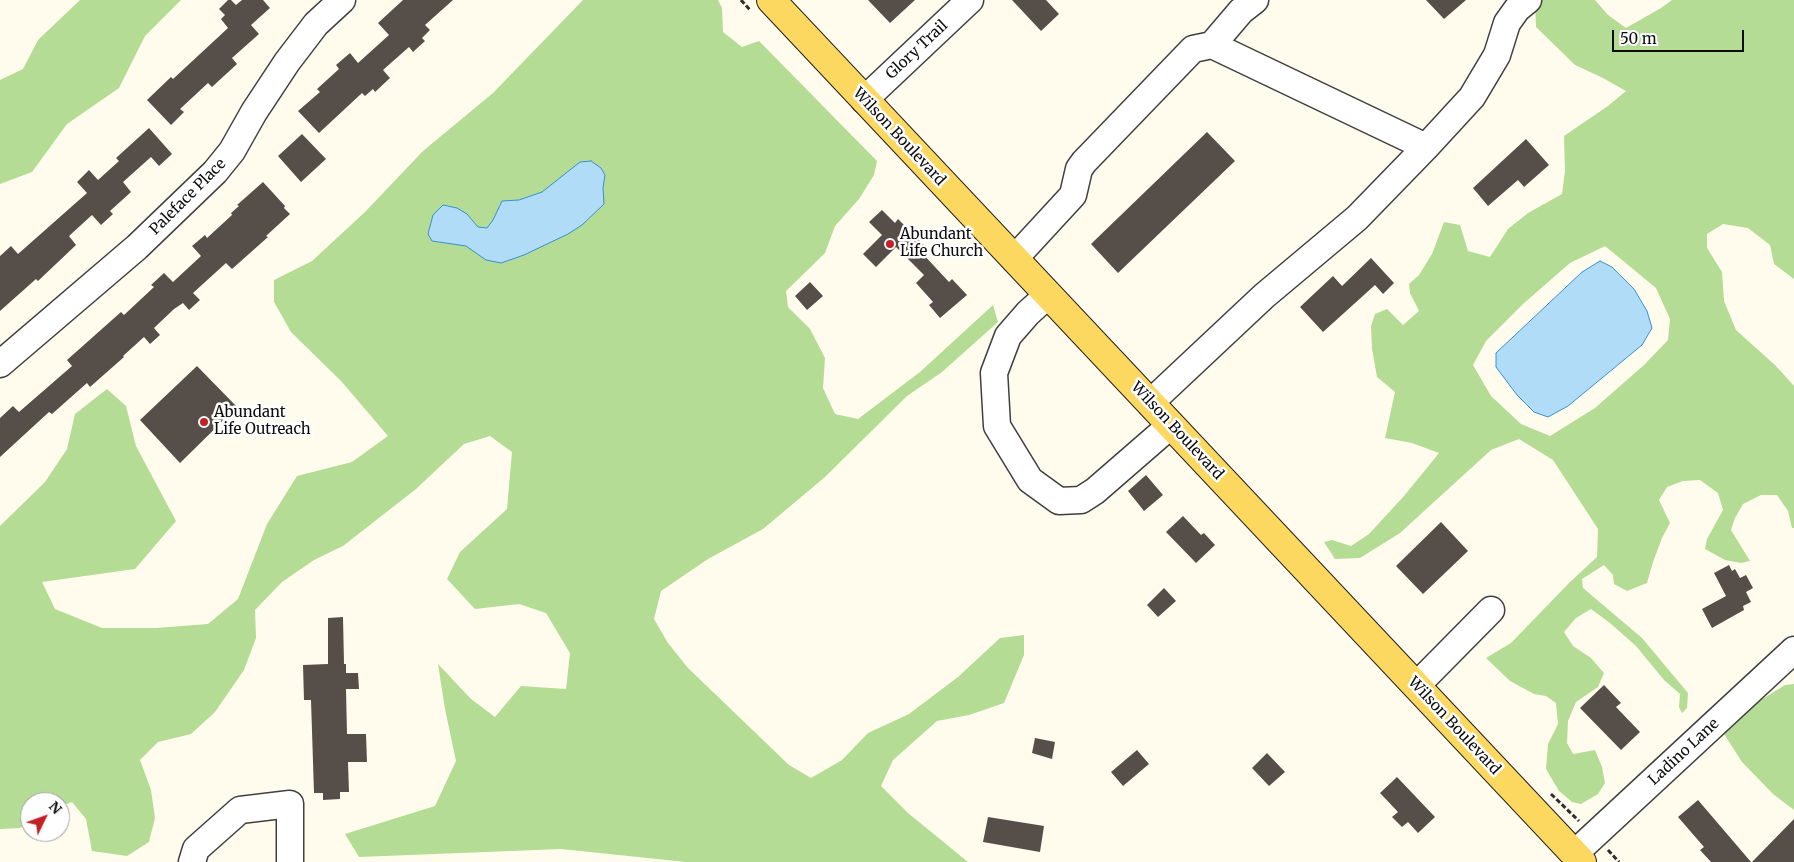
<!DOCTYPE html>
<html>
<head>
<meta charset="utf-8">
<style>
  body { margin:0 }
  #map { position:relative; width:1794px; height:862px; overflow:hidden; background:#fffced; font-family:Merriweather,serif }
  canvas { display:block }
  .north { position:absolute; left:20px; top:792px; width:50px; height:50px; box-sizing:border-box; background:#fff; border:1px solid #9e9e9e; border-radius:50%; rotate:48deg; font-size:14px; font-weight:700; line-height:20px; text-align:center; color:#0d0d0d }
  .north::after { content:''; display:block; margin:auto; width:18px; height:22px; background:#c12127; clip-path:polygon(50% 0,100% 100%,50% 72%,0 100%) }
  .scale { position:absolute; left:1612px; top:30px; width:132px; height:22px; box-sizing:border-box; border:2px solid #0d0d0d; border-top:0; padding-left:6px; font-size:15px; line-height:18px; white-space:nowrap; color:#0d0d0d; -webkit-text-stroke:4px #fff; paint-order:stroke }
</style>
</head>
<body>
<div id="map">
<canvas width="1794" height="862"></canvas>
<div class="north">N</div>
<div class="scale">50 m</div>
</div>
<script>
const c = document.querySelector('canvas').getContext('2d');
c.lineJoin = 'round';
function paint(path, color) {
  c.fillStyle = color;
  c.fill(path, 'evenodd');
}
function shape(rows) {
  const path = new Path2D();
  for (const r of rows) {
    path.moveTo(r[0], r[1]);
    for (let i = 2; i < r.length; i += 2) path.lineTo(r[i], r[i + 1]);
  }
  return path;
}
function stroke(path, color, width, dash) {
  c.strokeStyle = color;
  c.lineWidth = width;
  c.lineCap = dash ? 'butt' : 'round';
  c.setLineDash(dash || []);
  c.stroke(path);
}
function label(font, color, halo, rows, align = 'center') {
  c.font = font + ' Merriweather,serif';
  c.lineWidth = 5;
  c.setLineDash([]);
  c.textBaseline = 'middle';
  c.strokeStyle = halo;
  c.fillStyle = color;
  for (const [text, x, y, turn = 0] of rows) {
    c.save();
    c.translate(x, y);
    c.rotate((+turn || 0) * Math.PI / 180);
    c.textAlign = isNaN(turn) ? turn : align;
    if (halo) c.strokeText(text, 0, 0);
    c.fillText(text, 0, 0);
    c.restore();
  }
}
paint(shape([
  [80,0,181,0,145,36,119,88,67,124,32,172,0,184,0,80,23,69,38,40],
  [583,0,718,0,722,8,723,32,742,47,759,41,877,161,874,175,859,199,835,226,825,253,786,291,788,307,810,329,825,358,823,388,835,414,858,419,920,372,993,305,998,322,942,372,907,396,825,477,763,529,708,559,661,591,654,619,668,643,688,668,789,765,811,778,842,760,868,733,909,714,958,677,1000,638,1024,635,1024,655,1004,703,969,715,937,721,893,760,881,786,908,813,968,862,686,862,561,849,359,857,345,834,435,806,456,761,445,709,438,664,471,699,495,717,521,686,566,689,570,653,546,613,519,604,475,609,447,579,460,552,507,509,512,452,490,436,464,444,416,489,343,546,314,560,282,582,255,610,256,638,244,670,215,712,191,734,158,742,140,760,151,790,155,818,149,842,127,856,92,851,86,819,72,802,60,806,60,802,30,802,30,821,20,828,0,829,0,526,45,482,67,449,75,414,107,389,126,406,136,446,176,521,135,569,42,582,55,609,102,628,156,628,208,624,238,599,267,524,297,476,352,462,388,436,341,381,291,332,274,302,274,280,312,261,365,212,423,151,493,93],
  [1540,0,1595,0,1608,15,1626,28,1661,8,1672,0,1794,0,1794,279,1774,264,1770,245,1748,228,1723,224,1707,234,1707,248,1722,272,1724,301,1736,330,1776,366,1794,386,1794,528,1792,528,1788,511,1777,495,1761,495,1743,504,1735,518,1731,530,1750,561,1741,563,1725,560,1705,549,1707,539,1723,510,1718,493,1700,480,1683,481,1667,487,1659,500,1670,523,1662,538,1653,562,1647,583,1627,591,1614,584,1613,575,1604,565,1582,579,1583,588,1642,638,1688,693,1687,708,1682,713,1679,707,1680,694,1664,680,1636,646,1610,623,1591,609,1576,618,1564,632,1573,646,1591,658,1604,673,1598,687,1576,702,1568,721,1567,743,1573,754,1595,750,1602,767,1605,783,1598,794,1581,804,1572,802,1559,791,1546,769,1548,744,1558,724,1556,703,1546,696,1534,694,1510,681,1486,658,1511,643,1570,582,1597,557,1598,529,1553,460,1519,439,1491,450,1400,533,1360,558,1335,559,1324,542,1332,540,1351,546,1369,534,1404,496,1439,453,1412,443,1385,438,1395,392,1377,377,1372,349,1371,326,1375,314,1387,309,1403,325,1419,311,1410,293,1409,284,1419,275,1432,254,1444,222,1460,225,1468,251,1490,257,1508,229,1528,213,1562,194,1565,171,1564,136,1608,106,1626,91,1603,78,1575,65,1536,27,1535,3],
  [1605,246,1656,288,1670,319,1668,340,1644,365,1595,408,1550,436,1521,424,1491,396,1473,365,1486,341,1523,304,1570,263],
  [1794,684,1794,810,1773,794,1742,762,1724,734,1748,708,1785,685]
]), '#b4dc95');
const water = shape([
  [591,161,601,168,605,175,603,188,604,204,582,225,568,234,524,255,501,263,486,260,466,246,432,241,428,234,433,215,443,205,457,208,467,214,478,227,487,228,493,220,502,201,519,200,542,192,580,162,591,161],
  [1600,261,1612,267,1634,289,1647,311,1652,328,1642,345,1568,406,1548,417,1534,412,1517,395,1496,367,1496,353,1582,272,1600,261]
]);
paint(water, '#b1dcf8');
stroke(water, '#3691d1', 1);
paint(shape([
  [228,0,231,0,236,5,242,0,263,0,270,8,251,25,259,34,232,58,237,64,212,87,208,83,180,109,184,112,171,125,147,100,171,77,173,79,228,28,221,19,225,15,219,9],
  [403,0,453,0,425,25,430,30,422,38,425,41,413,52,409,47,383,70,390,78,375,92,373,89,365,96,362,93,319,133,298,111,320,92,317,89,339,69,336,65,350,53,358,63,389,35,378,23],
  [868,0,915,0,890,23],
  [1012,0,1046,0,1059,14,1041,31],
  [1426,0,1466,0,1444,19],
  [149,128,172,154,159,166,151,157,123,182,131,192,110,211,113,214,101,225,92,215,69,236,76,245,38,281,36,279,0,311,0,256,11,246,18,254,87,193,77,182,89,170,98,180,119,161,116,158],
  [1207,132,1235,161,1118,273,1091,244],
  [302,134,326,159,301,182,278,156],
  [1526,139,1549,165,1524,187,1518,180,1488,206,1473,188],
  [263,182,285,206,284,208,290,214,266,236,268,237,232,269,226,263,193,293,200,300,189,310,183,303,174,309,154,328,160,335,150,344,144,337,123,356,124,357,90,387,87,383,52,414,49,412,0,457,0,418,13,406,19,412,72,366,67,360,121,312,124,315,154,287,151,285,164,273,173,282,201,256,192,246,205,235,207,238,232,215,231,213,239,206,237,205],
  [882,210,895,223,898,219,927,248,922,253,949,282,952,279,967,295,940,318,929,305,933,302,916,283,924,275,896,247,876,267,863,254,882,235,869,222],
  [1371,258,1394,283,1383,294,1375,285,1323,332,1300,307,1333,276,1342,286],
  [810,282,823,296,807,310,795,296],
  [197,366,237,407,180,463,140,420],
  [1146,475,1163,495,1144,511,1128,491],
  [1183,516,1201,535,1204,533,1215,545,1196,563,1166,532],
  [1441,522,1468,551,1423,594,1396,566],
  [1729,565,1732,571,1735,569,1740,578,1746,575,1753,588,1746,592,1751,602,1743,606,1744,610,1712,628,1702,609,1726,596,1714,573],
  [1164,588,1176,601,1158,617,1147,605],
  [343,617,344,664,346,664,346,673,358,673,359,689,346,689,347,734,366,734,367,762,348,762,349,792,340,792,340,799,323,800,323,793,314,793,311,700,304,700,303,665,328,664,328,618],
  [1604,685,1621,703,1616,707,1640,732,1621,750,1580,708],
  [1035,738,1055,742,1052,759,1032,753],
  [1137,750,1149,764,1123,786,1111,772],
  [1267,753,1285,772,1269,786,1252,768],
  [1397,777,1435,817,1418,833,1408,822,1402,827,1392,817,1398,812,1380,793],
  [1698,800,1751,862,1711,862,1700,850,1704,847,1678,817],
  [988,817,1044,826,1040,852,983,842],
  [1794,819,1794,862,1752,862]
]), '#564e49');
const minor = shape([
  [1212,45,1241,11,1255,0],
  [864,100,970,0],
  [1014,259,1073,195,1079,169,1084,162,1193,49,1212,45,1426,147],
  [1048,295,1028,313,1008,336,994,373,997,426,1030,480,1059,501,1081,500,1095,491,1171,425],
  [0,364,137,247,215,172,232,151,254,112,287,62,316,24,342,0],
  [1150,403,1264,296,1357,218,1426,147,1472,97,1497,55,1507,23,1517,9,1528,0],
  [1416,686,1491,610],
  [1574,854,1794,650],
  [192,862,196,849,240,810,290,804,290,862]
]);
const major = shape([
  [771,0,1582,862]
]);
stroke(minor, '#404040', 29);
stroke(major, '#1e1e1e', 30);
stroke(shape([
  [741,0,750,10],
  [1551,794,1579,821],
  [1608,850,1619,862]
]), '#2f2f2f', 3, [5, 2.5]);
stroke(minor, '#fff', 26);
stroke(major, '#fcd860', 28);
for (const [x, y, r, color] of [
  [890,244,5,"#c12127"],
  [204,422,5,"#c12127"]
]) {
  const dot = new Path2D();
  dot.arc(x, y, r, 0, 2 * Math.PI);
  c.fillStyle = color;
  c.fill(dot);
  stroke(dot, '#fff', 2);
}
label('15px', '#0d0d0d', '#fff', [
  ["Glory Trail",917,50,-43],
  ["Wilson Boulevard",899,137,47],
  ["Paleface Place",188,197,-45],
  ["Wilson Boulevard",1177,431,47],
  ["Wilson Boulevard",1454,726,47],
  ["Ladino Lane",1684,752,-43]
]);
label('15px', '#0d0d0d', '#fff', [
  ["Abundant",900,235],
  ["Life Church",900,252],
  ["Abundant",214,413],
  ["Life Outreach",214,430]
], 'left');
</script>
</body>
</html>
